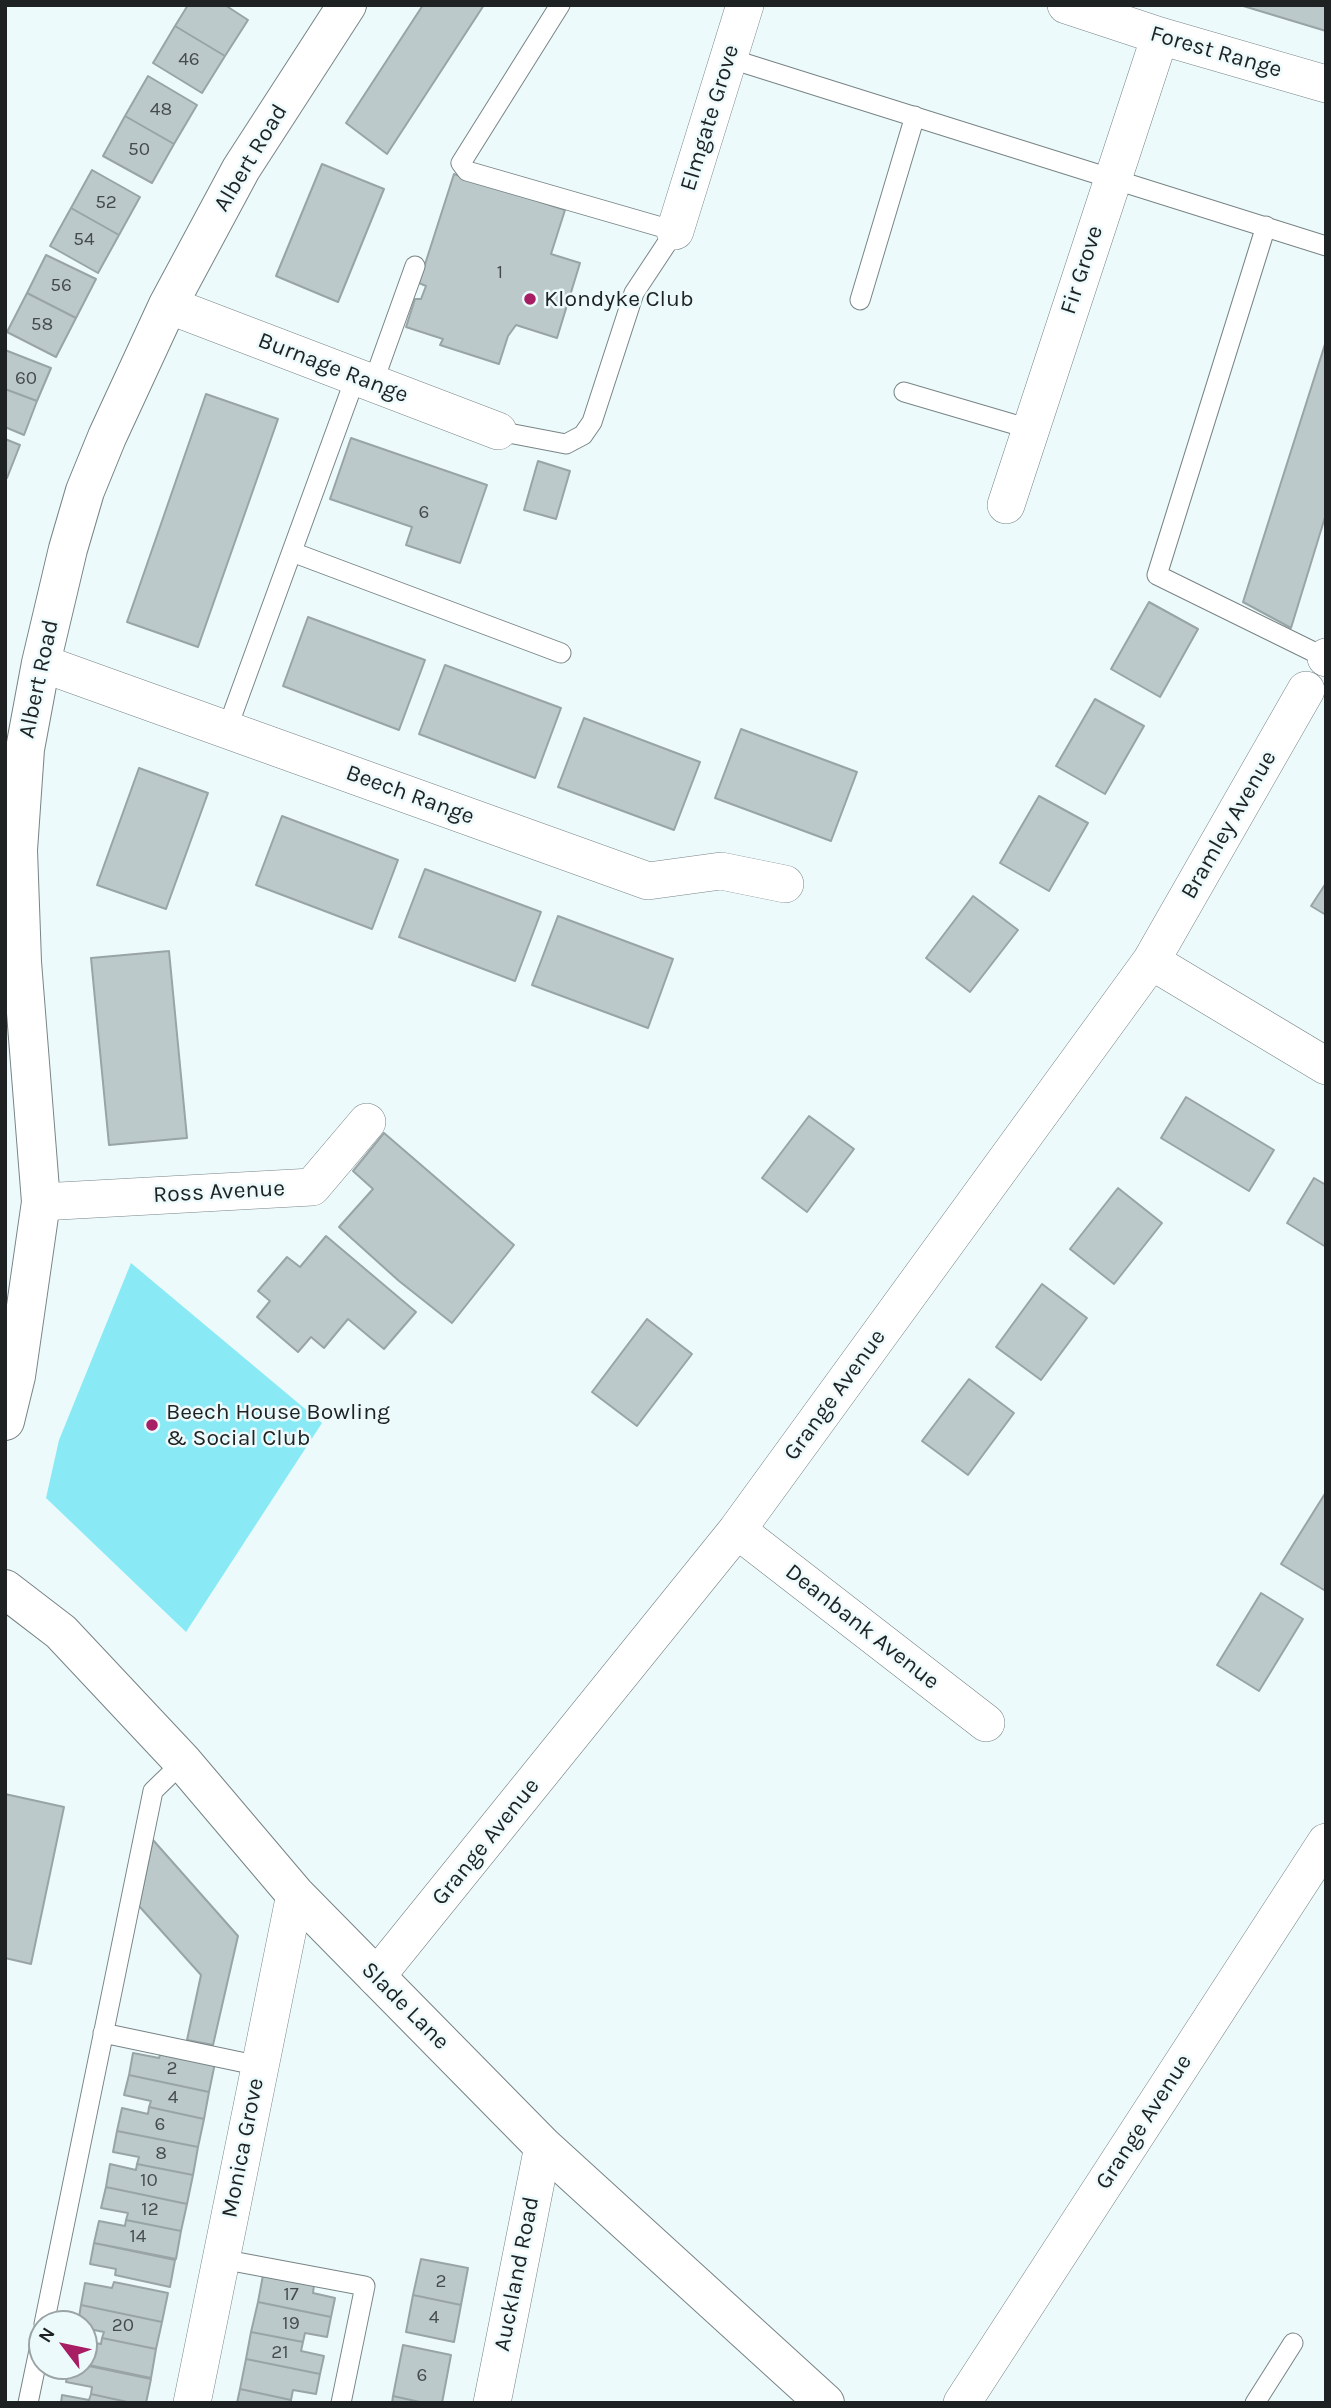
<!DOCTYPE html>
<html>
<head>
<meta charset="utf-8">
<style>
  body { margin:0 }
  #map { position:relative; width:1331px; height:2408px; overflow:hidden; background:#edfafc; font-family:Karla,sans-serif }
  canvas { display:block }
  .frame { position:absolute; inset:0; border:7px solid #1e2223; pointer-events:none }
  .north { position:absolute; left:28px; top:2310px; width:70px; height:70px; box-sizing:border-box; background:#edfafc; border:2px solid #9aa4a5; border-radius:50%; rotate:302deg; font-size:19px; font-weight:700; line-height:28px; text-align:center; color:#1e2223 }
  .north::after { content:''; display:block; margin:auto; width:24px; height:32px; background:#a71e65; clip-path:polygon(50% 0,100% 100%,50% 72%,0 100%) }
</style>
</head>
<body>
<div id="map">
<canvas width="1331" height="2408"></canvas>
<div class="frame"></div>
<div class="north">N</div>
</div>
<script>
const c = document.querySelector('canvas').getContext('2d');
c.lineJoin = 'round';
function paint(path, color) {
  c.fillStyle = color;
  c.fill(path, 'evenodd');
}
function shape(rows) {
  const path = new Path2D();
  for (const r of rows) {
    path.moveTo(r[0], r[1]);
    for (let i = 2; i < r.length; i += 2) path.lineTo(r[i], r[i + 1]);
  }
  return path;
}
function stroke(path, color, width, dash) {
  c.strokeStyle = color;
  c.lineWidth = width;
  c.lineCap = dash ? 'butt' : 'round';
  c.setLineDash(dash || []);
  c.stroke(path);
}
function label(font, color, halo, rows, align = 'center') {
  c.font = font + ' Karla,sans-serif';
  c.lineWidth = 5;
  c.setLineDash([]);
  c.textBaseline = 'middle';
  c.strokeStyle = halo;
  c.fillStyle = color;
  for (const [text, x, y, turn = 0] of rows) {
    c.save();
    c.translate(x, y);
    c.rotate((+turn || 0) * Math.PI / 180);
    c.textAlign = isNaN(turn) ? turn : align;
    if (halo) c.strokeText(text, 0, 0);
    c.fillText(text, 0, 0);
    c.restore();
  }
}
paint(shape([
  [131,1263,322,1423,186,1632,46,1498,59,1440]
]), '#89eaf6');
const building = shape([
  [188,5,225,5,248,20,225,56,175,26,188,5],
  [423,5,484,5,387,154,346,123,423,5],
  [1240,5,1326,5,1326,31,1240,5],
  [175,26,225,56,202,93,153,63,175,26],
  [148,76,197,105,174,144,125,116,148,76],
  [125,116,174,144,152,183,103,156,125,116],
  [322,164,384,189,338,302,276,276,322,164],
  [92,170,140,197,119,235,71,208,92,170],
  [454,174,565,210,551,254,580,263,557,338,516,325,508,336,499,364,440,345,443,339,406,327,415,299,421,299,426,286,419,283,454,174],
  [71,208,119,235,98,273,50,246,71,208],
  [46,255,96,279,76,318,27,293,46,255],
  [27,293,76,318,56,357,7,332,27,293],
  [1326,341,1326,514,1291,628,1243,602,1326,341],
  [5,350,51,368,37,401,5,389,5,350],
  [5,389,37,401,24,435,5,427,5,389],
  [206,394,278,419,198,647,127,622,206,394],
  [351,438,487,485,460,563,406,545,412,527,330,499,351,438],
  [5,439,20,445,7,478,5,478,5,439],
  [538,461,570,471,556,519,524,510,538,461],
  [1149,602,1198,629,1160,697,1111,669,1149,602],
  [308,617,425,660,399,730,283,686,308,617],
  [445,665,561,708,535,778,419,734,445,665],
  [1095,699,1144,726,1105,794,1056,766,1095,699],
  [584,718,700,762,674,830,558,787,584,718],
  [741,729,857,772,831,841,715,798,741,729],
  [139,768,208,793,166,909,97,885,139,768],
  [1039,796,1088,823,1049,891,1000,863,1039,796],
  [282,816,398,860,372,929,256,885,282,816],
  [425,869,541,912,515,981,399,937,425,869],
  [1326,883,1326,915,1311,906,1326,883],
  [973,896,1018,930,970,992,926,958,973,896],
  [558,916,673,959,648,1028,532,985,558,916],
  [169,951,187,1138,109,1145,91,958,169,951],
  [1186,1097,1274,1150,1249,1191,1161,1138,1186,1097],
  [809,1116,854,1149,807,1212,762,1178,809,1116],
  [384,1133,514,1245,452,1323,399,1281,339,1227,373,1189,353,1171,384,1133],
  [1314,1178,1326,1185,1326,1247,1287,1223,1314,1178],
  [1118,1188,1162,1223,1114,1284,1070,1249,1118,1188],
  [326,1236,416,1312,384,1349,348,1319,324,1348,311,1337,298,1352,257,1317,270,1301,258,1291,287,1257,300,1267,326,1236],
  [1042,1284,1087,1318,1041,1380,996,1347,1042,1284],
  [647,1319,692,1354,637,1426,592,1392,647,1319],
  [969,1379,1014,1413,968,1475,922,1441,969,1379],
  [1326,1492,1326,1587,1324,1590,1281,1564,1326,1492],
  [1261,1593,1303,1619,1259,1691,1217,1665,1261,1593],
  [5,1794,64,1807,31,1964,5,1958,5,1794],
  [153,1840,238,1936,213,2045,187,2040,201,1975,139,1906,153,1840],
  [161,2052,215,2063,209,2092,129,2075,133,2053,159,2058,161,2052],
  [129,2075,209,2092,204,2119,149,2107,151,2101,124,2095,129,2075],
  [149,2107,204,2119,198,2147,117,2131,122,2108,148,2114,149,2107],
  [117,2131,198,2147,193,2175,137,2164,139,2157,113,2152,117,2131],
  [110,2164,136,2170,137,2164,193,2175,187,2204,106,2187,110,2164],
  [106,2187,187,2204,181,2231,126,2220,128,2213,101,2208,106,2187],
  [126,2220,181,2231,176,2259,94,2243,99,2221,125,2226,126,2220],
  [94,2243,175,2260,170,2287,115,2275,116,2269,90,2264,94,2243],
  [421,2259,468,2268,461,2305,413,2295,421,2259],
  [263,2275,314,2285,313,2293,335,2298,331,2317,258,2302,263,2275],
  [114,2282,168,2293,162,2322,81,2305,85,2283,112,2288,114,2282],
  [413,2295,461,2305,454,2342,406,2332,413,2295],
  [258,2302,331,2317,327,2337,305,2333,303,2342,251,2332,258,2302],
  [81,2305,162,2322,156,2349,102,2338,104,2332,84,2328,84,2324,78,2324,81,2305],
  [251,2332,303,2342,301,2351,324,2356,320,2374,246,2359,251,2332],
  [102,2338,156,2349,151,2378,84,2364,84,2341,101,2344,102,2338],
  [403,2345,451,2355,442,2403,424,2403,393,2396,403,2345],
  [246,2359,320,2374,316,2394,293,2390,291,2400,240,2389,246,2359],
  [84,2365,151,2379,146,2403,132,2403,91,2394,92,2387,66,2382,69,2366,84,2365],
  [240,2389,291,2400,291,2403,237,2403,240,2389],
  [91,2394,132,2403,61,2403,62,2395,89,2400,91,2394],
  [393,2396,424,2403,392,2403,393,2396]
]);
paint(building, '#bcc9cb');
stroke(building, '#98a4a5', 2);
const lane = shape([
  [728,58,1326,246],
  [1266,226,1157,575,1326,658],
  [860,300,915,116],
  [373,383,415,266],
  [904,392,1030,429],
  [498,431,566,444,583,435,592,422,634,293,675,231,467,171,461,163,560,5],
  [292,552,561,653],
  [227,729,356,376],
  [103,2033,260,2066],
  [221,2259,365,2286,341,2403],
  [44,2324,153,1791,183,1762],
  [28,2403,42,2336],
  [1255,2403,1293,2343]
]);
const street = shape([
  [1066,5,1160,36,1326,84],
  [675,231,745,5],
  [168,305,498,431],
  [1006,505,1160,36],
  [1326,658,1326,657],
  [41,663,648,881,721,871,785,884],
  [1151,961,1306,690],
  [41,1202,312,1187,367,1122],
  [737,1530,986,1723],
  [376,1977,737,1530,1151,961,1326,1066],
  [192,2403,295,1894],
  [492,2403,543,2146],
  [962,2403,1326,1842]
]);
const secondary = shape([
  [5,1421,16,1376,41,1202,22,962,18,850,25,749,41,663,68,549,85,491,107,437,168,305,241,169,347,5],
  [5,1589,61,1632,183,1762,295,1894,543,2146,825,2403]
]);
stroke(lane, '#788485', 21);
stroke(street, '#788485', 38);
stroke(secondary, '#788485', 40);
stroke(lane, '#fff', 19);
stroke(street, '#fff', 37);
stroke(secondary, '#fff', 38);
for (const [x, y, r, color] of [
  [530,299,7,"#a71e65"],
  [152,1425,7,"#a71e65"]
]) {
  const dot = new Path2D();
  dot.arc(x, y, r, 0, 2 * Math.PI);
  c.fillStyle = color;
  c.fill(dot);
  stroke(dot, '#edfafc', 2.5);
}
label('19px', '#464c4d', null, [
  ["46",189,60],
  ["48",161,110],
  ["50",139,150],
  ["52",106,203],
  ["54",84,240],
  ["1",500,273],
  ["56",61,286],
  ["58",42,325],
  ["60",26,379],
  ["6",424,513],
  ["2",172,2069],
  ["4",173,2098],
  ["6",160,2125],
  ["8",161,2154],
  ["10",149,2181],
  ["12",150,2210],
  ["14",138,2237],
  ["2",441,2282],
  ["17",291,2295],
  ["4",434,2318],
  ["19",291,2324],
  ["20",123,2326],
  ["21",280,2353],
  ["6",422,2376]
]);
label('23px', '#1e2223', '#edfafc', [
  ["Forest Range",1216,52,16],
  ["Elmgate Grove",710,118,-73],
  ["Albert Road",251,158,-59],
  ["Fir Grove",1082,270,-72],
  ["Burnage Range",333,368,21],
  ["Albert Road",39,679,-78],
  ["Beech Range",410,795,20],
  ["Bramley Avenue",1229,825,-60],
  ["Ross Avenue",219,1192,-3],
  ["Grange Avenue",835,1395,-54],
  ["Deanbank Avenue",862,1627,38],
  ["Grange Avenue",486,1842,-51],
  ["Slade Lane",405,2006,45],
  ["Grange Avenue",1144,2122,-57],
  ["Monica Grove",243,2148,-79],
  ["Auckland Road",517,2274,-79]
]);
label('23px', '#1e2223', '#edfafc', [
  ["Klondyke Club",544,299],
  ["Beech House Bowling",166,1412],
  ["& Social Club",166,1438]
], 'left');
</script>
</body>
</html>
